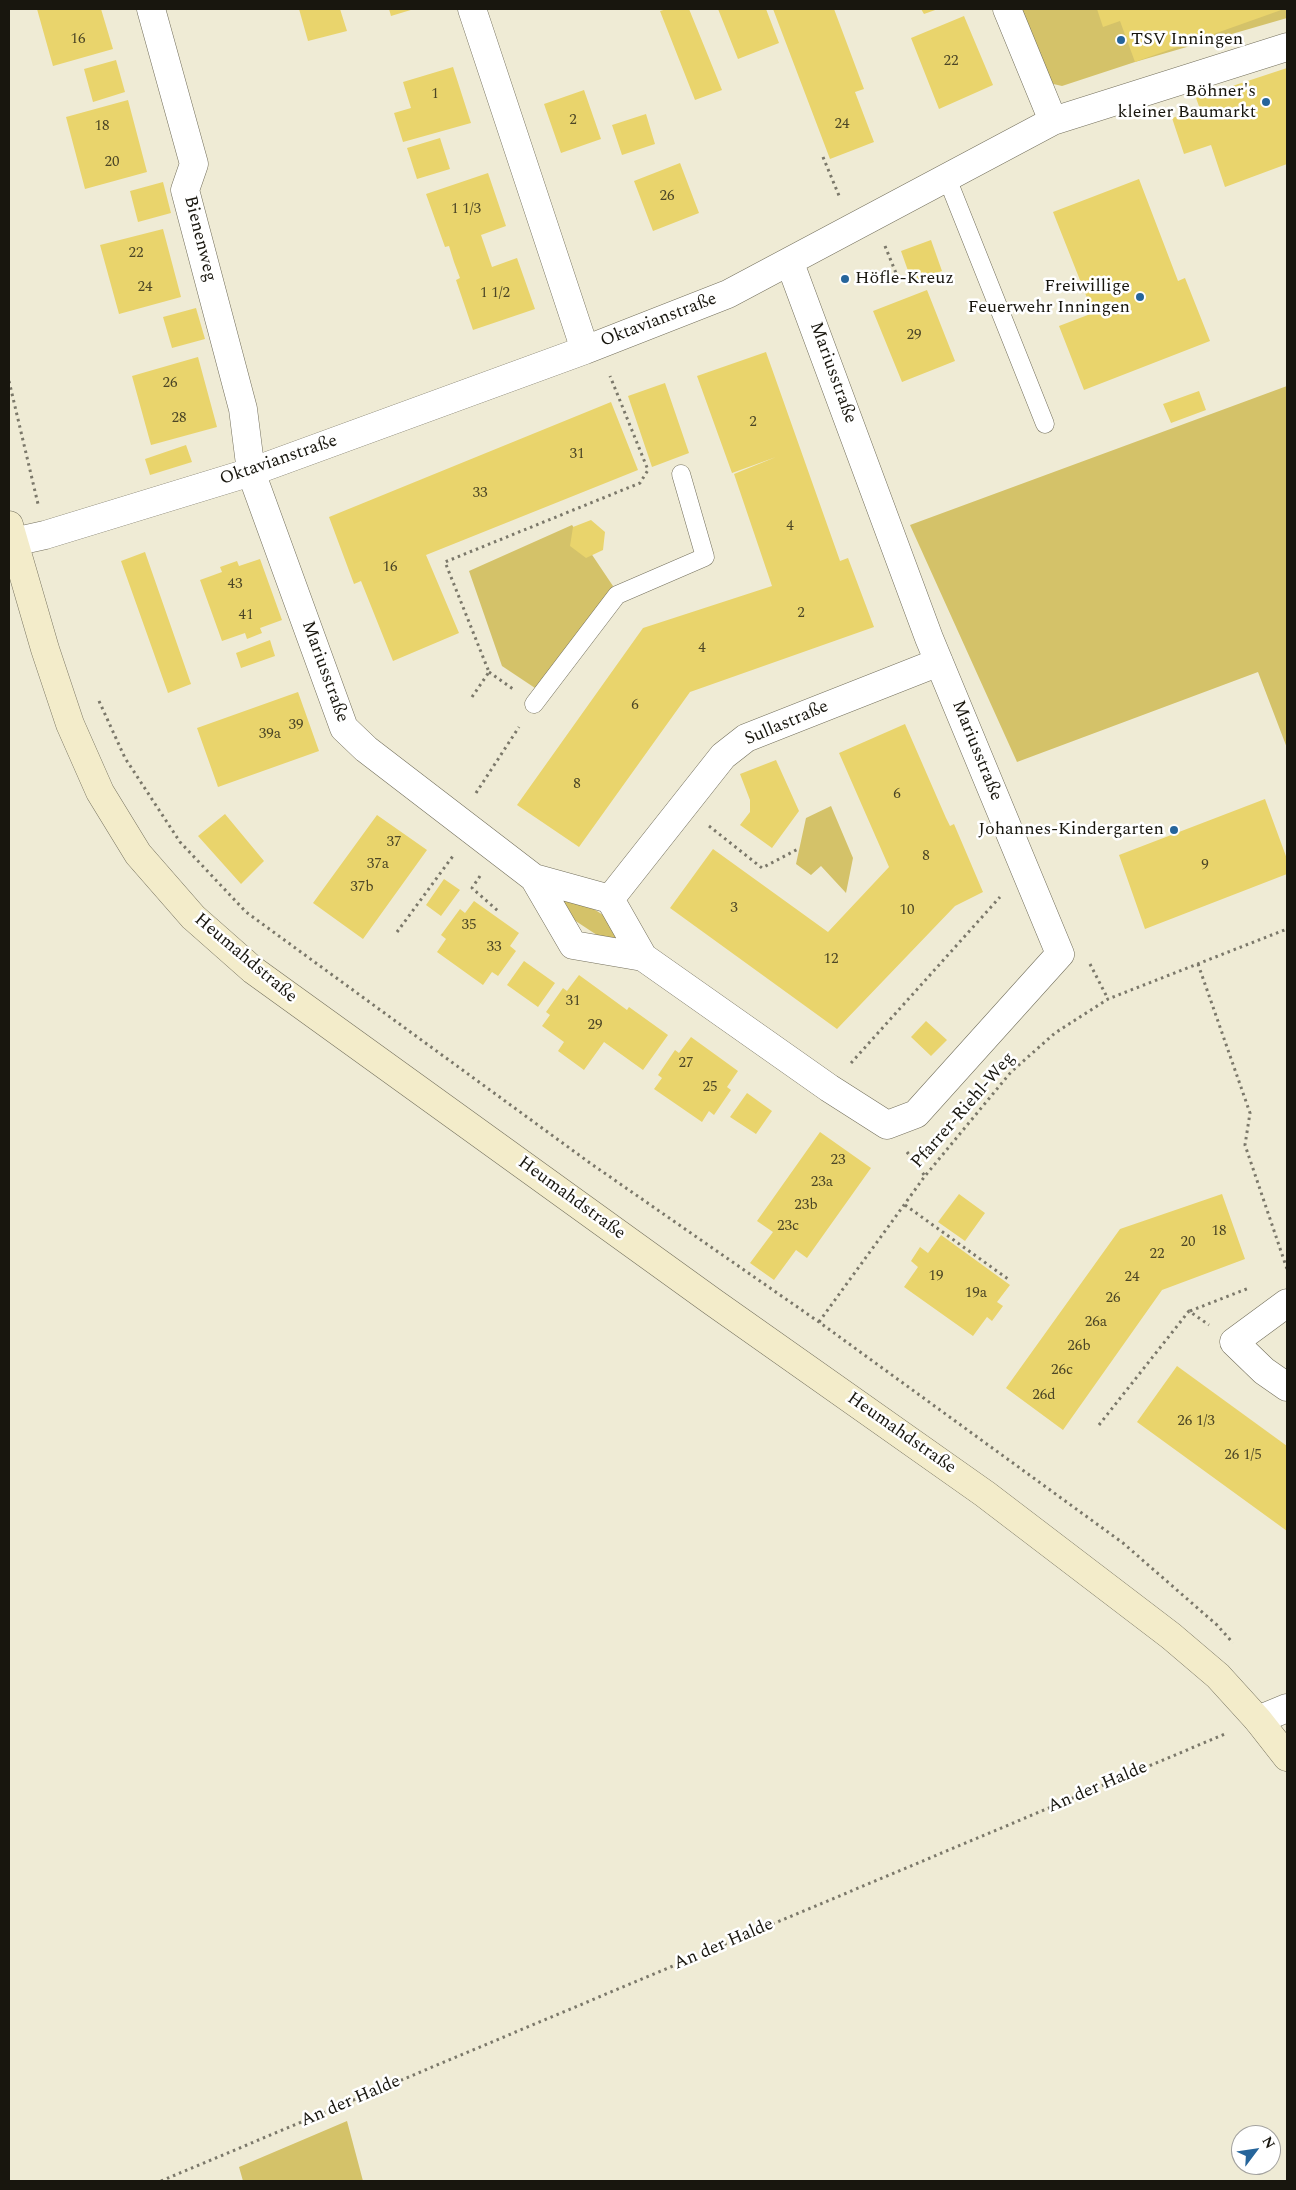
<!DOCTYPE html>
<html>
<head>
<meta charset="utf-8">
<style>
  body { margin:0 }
  #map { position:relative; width:1296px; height:2190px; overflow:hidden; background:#efebd5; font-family:Spectral,serif }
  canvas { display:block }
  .frame { position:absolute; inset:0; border:10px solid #18160e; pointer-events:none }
  .north { position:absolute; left:1231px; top:2125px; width:50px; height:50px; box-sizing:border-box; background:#fff; border:1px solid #a3a29f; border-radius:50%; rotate:59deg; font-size:14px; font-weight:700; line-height:20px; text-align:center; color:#18160e }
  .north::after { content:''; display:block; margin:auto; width:18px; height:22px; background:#26659b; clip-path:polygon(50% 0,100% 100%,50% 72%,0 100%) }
</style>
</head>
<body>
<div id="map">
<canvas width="1296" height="2190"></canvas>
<div class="frame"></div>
<div class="north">N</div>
</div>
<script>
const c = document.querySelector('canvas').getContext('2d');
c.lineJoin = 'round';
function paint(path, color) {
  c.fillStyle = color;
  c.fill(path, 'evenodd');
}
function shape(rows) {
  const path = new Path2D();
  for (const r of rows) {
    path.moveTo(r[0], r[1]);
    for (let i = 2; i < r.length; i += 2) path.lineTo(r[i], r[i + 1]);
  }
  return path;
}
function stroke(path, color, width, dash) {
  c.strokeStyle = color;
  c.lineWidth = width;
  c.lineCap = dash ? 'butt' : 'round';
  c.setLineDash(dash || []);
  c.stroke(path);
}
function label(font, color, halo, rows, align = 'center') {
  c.font = font + ' Spectral,serif';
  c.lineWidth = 5;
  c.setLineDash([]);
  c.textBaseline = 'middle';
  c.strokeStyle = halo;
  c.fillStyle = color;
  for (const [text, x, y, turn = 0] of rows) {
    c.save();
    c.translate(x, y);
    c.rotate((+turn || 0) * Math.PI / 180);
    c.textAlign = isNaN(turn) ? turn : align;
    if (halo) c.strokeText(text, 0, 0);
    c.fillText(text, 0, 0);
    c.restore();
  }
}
paint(shape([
  [1017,9,1287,9,1287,18,1135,62,1062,86,1049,83],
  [1287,386,1287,748,1258,672,1017,762,910,525],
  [572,525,613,586,538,690,502,666,469,571],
  [831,806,853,858,846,893,821,866,811,875,796,864,806,818],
  [572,895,617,924,618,939,606,941,562,912,560,900],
  [347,2121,363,2181,243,2181,239,2167]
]), '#d4c269');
paint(shape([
  [37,9,101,9,113,49,53,66],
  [299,9,340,9,347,31,308,41],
  [389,9,414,9,391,16],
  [667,9,689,9,722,90,695,100,660,11],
  [718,9,766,9,779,43,738,59],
  [773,9,834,9,864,89,855,92,874,142,830,159],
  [921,9,938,9,924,14],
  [1097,9,1284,9,1135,62,1120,21,1103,27],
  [964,16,993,85,939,109,911,38],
  [116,60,125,92,93,102,84,69],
  [453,67,471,123,403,142,394,113,411,108,403,82],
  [1287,68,1287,164,1225,187,1211,145,1184,154,1172,118,1200,109,1196,98],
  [584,90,601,139,561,153,544,104],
  [128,100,147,172,85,189,66,117],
  [646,114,655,144,622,155,612,125],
  [440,138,450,169,417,179,407,148],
  [680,163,699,213,653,231,634,181],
  [488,173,506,226,481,235,492,267,517,258,535,309,473,330,456,280,460,278,454,262,449,246,445,247,426,194],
  [1139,179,1178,281,1185,278,1210,341,1084,390,1059,326,1093,313,1053,212],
  [163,182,171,213,138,222,130,191],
  [163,229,181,297,119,314,100,245],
  [931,240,942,271,912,282,901,251],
  [927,290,955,361,902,382,873,311],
  [196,308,205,339,172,348,163,317],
  [766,352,840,561,848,558,874,627,690,692,579,847,517,805,643,628,772,586,734,474,776,457,732,473,697,376],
  [198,357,217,427,151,445,132,376],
  [665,383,689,453,652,467,628,396],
  [1199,391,1206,410,1171,423,1163,404],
  [611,402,638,470,426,555,459,633,393,661,361,581,354,584,329,517],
  [186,445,192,462,150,475,145,459],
  [591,520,605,532,603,550,586,558,570,546,573,527],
  [145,552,191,684,168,693,121,561],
  [260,559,282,620,260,628,262,633,247,639,245,633,222,641,200,580,222,572,220,567,237,561,239,566],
  [270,640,275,656,241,668,236,653],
  [298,692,319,751,218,787,197,728],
  [905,724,946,818,950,826,954,824,983,892,955,906,837,1029,670,908,713,849,828,932,889,867,839,753],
  [776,760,799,811,772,848,740,825,750,812,750,800,740,774],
  [1265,799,1287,859,1287,874,1145,929,1119,855],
  [225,814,264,861,241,884,198,836],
  [377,815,427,850,363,939,313,903],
  [444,879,460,890,441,916,426,905],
  [474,901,519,933,510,946,516,951,498,976,492,972,483,985,437,952,446,939,441,935,460,909,465,913],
  [524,961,555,983,538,1007,507,985],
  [579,975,627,1010,629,1007,668,1035,643,1070,604,1042,584,1070,558,1051,564,1042,542,1026,550,1015,546,1012,563,988,567,991],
  [926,1021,947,1040,931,1056,911,1037],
  [691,1037,738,1071,727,1087,731,1090,714,1115,709,1111,702,1122,654,1089,662,1078,658,1075,675,1050,679,1053],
  [747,1093,772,1111,756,1134,730,1117],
  [820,1132,871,1168,807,1258,796,1250,774,1280,750,1263,773,1232,757,1221],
  [959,1194,985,1213,965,1241,938,1222],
  [1222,1194,1245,1259,1162,1290,1063,1430,1006,1388,1120,1229],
  [941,1235,1010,1285,997,1302,1003,1306,992,1321,987,1317,973,1336,904,1287,918,1267,911,1261,920,1247,928,1253],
  [1177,1366,1287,1446,1287,1531,1137,1422]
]), '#e9d46c');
const lane = shape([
  [947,178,1045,424],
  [534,704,617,595,705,557,681,474]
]);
const street = shape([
  [151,9,194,164,185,190,243,409,251,472,344,728,366,749,534,878,573,945,643,957],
  [472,9,585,350],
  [1007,9,1053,121],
  [9,543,45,535,251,472,585,350,728,294,1053,121,1287,47],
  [534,878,610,899,643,957,829,1088,887,1125,916,1114,1060,954,929,638,790,263],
  [610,899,723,756,746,738,939,662],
  [1287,1303,1234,1342,1264,1371,1287,1387],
  [1258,1720,1287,1708]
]);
const secondary = shape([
  [9,525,45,649,70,724,100,792,138,854,193,917,253,970,713,1302,985,1494,1171,1636,1218,1676,1258,1720,1287,1757]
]);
stroke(lane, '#736f5c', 19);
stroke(street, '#736f5c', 29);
stroke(secondary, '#736f5c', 29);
stroke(shape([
  [823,157,840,198],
  [885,246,898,278],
  [9,381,38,504],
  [489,672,513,689],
  [472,697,489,672,445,562,640,483,648,470,610,376],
  [99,701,125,758,180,842,246,912,590,1163,819,1322,1123,1543,1217,1625,1233,1643],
  [476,793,519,727],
  [709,826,762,868,798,849],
  [480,876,472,888,498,911],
  [397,932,453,856],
  [1090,964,1108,999],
  [1198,964,1250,1113,1245,1145,1287,1269],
  [851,1063,1000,897],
  [907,1152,925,1176],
  [905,1205,1008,1279],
  [1190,1311,1249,1288],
  [819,1322,925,1176,1011,1072,1055,1033,1108,999,1287,929],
  [1099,1425,1189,1311,1209,1325],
  [161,2181,1225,1734]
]), '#7b786a', 3, [2.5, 4]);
stroke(lane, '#fff', 18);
stroke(street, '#fff', 28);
stroke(secondary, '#f3ecca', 28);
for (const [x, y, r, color] of [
  [1121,40,5,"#26659b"],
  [1266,102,5,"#26659b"],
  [845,279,5,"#26659b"],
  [1140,297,5,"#26659b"],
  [1174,830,5,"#26659b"]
]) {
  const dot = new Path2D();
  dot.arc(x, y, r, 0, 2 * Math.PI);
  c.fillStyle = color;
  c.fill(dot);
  stroke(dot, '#fff', 2);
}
label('15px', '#4c4626', null, [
  ["16",78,40],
  ["22",951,62],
  ["1",435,95],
  ["2",573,121],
  ["24",842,125],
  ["18",102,127],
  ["20",112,163],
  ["26",667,197],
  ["1 1/3",466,210],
  ["22",136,254],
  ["24",145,288],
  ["1 1/2",495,294],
  ["29",914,336],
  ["26",170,384],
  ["28",179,419],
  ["2",753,423],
  ["31",577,455],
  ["33",480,494],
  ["4",790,527],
  ["16",390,568],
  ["43",235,585],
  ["2",801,614],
  ["41",246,616],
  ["4",702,649],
  ["6",635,706],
  ["39",296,726],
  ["39a",270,735],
  ["8",577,785],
  ["6",897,795],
  ["37",394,843],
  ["8",926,857],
  ["37a",378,865],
  ["9",1205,866],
  ["37b",362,888],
  ["3",734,909],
  ["10",907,911],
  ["35",469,926],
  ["33",494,948],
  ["12",831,960],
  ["31",573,1002],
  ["29",595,1026],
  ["27",686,1064],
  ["25",710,1088],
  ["23",838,1161],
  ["23a",822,1183],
  ["23b",806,1206],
  ["23c",788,1227],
  ["18",1219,1232],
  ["20",1188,1243],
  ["22",1157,1255],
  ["19",936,1277],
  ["24",1132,1278],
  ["19a",976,1294],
  ["26",1113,1299],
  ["26a",1096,1323],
  ["26b",1079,1347],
  ["26c",1062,1371],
  ["26d",1044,1396],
  ["26 1/3",1196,1422],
  ["26 1/5",1243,1456]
]);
label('18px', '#18160e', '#fff', [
  ["TSV Inningen",1131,40,"left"],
  ["Böhner's",1256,92],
  ["kleiner Baumarkt",1256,113],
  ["Höfle-Kreuz",855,279,"left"],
  ["Freiwillige",1130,287],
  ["Feuerwehr Inningen",1130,308],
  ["Johannes-Kindergarten",1164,830]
], 'right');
label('18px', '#18160e', '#fff', [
  ["Bienenweg",199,239,76],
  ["Oktavianstraße",659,321,-21],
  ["Mariusstraße",832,373,70],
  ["Oktavianstraße",279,461,-19],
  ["Mariusstraße",324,672,70],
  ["Sullastraße",787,724,-23],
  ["Mariusstraße",976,751,68],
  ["Heumahdstraße",245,959,40],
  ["Pfarrer-Riehl-Weg",964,1111,-49],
  ["Heumahdstraße",571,1199,36],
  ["Heumahdstraße",901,1434,35],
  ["An der Halde",1098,1788,-23],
  ["An der Halde",724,1945,-23],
  ["An der Halde",351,2102,-23]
]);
</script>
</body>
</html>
